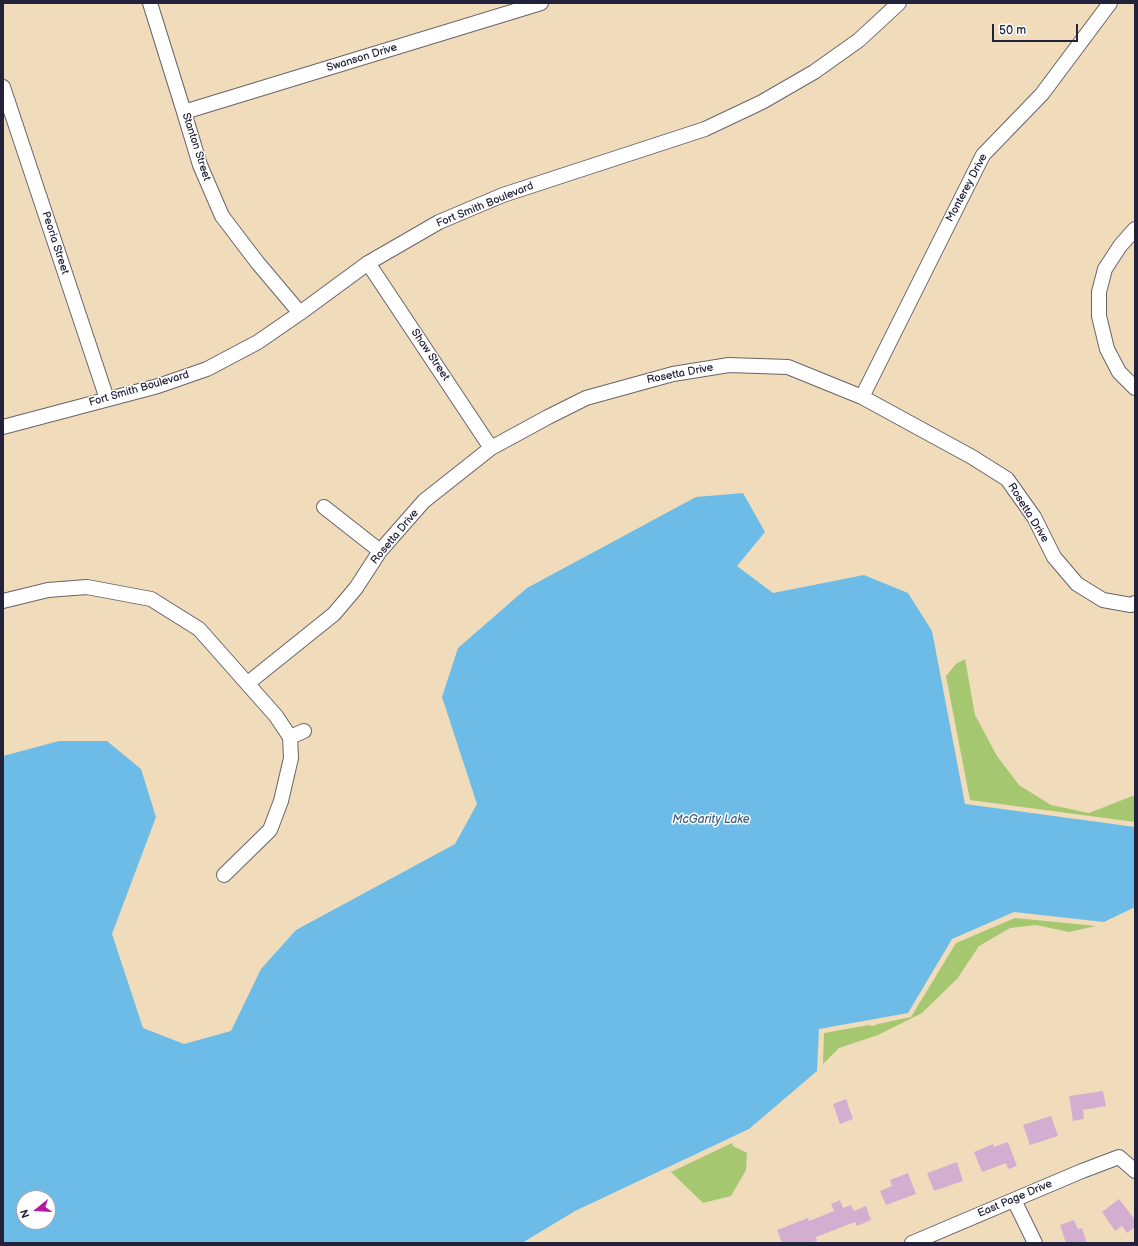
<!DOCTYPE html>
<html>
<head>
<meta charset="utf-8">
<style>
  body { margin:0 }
  #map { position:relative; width:1138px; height:1246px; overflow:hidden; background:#f0dcbb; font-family:"Balsamiq Sans",sans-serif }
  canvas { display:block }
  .frame { position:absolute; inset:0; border:4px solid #22223b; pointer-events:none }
  .north { position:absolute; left:16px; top:1190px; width:40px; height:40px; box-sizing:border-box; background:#fff; border:1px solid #a7a7b1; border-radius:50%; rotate:252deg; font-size:11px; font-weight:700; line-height:16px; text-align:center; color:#22223b }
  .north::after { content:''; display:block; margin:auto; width:14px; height:18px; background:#b5179e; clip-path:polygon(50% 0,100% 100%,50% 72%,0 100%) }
  .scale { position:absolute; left:992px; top:24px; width:86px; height:18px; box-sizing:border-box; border:2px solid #22223b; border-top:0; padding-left:5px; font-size:12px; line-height:14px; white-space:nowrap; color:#22223b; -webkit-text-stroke:3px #fff; paint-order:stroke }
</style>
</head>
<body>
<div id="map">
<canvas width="1138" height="1246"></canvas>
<div class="frame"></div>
<div class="north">N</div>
<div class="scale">50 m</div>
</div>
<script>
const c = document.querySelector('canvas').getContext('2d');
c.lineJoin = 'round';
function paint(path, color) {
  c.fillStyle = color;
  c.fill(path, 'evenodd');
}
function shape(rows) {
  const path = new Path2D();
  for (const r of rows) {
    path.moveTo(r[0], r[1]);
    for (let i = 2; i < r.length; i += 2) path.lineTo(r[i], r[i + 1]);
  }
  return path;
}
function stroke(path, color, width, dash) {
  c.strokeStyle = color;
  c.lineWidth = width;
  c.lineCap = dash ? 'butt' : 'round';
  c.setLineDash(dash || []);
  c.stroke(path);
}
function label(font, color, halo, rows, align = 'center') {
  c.font = font + ' "Balsamiq Sans",sans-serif';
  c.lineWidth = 3;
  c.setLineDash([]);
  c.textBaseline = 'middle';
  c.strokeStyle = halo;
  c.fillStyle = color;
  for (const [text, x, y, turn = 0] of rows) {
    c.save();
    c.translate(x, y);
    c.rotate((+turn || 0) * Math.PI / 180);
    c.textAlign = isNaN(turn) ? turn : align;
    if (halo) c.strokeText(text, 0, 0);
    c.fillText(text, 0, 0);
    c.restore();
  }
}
paint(shape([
  [965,659,975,715,997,756,1019,785,1051,805,1089,813,1135,795,1135,822,970,800,946,676,956,664],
  [1015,918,1096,926,1069,932,1036,925,1010,928,979,946,957,979,922,1013,878,1035,839,1048,823,1064,824,1033,869,1025,873,1026,878,1024,911,1017,956,943],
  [732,1143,733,1146,747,1153,746,1170,731,1196,703,1203,671,1172]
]), '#a5c770');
paint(shape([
  [743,493,765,532,737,566,773,593,864,575,908,593,932,631,965,804,1135,827,1135,907,1104,922,1014,912,952,939,908,1013,819,1029,817,1071,749,1129,575,1211,522,1243,3,1243,3,756,59,741,107,741,141,769,156,817,112,934,143,1028,184,1044,231,1031,261,969,296,930,455,844,477,804,442,697,458,648,527,588,696,497],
  [24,1198,48,1198,48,1222,24,1222]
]), '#6cbce7');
paint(shape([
  [1103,1091,1106,1106,1083,1110,1084,1119,1073,1121,1069,1096],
  [846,1099,853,1119,840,1124,833,1104],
  [1051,1116,1058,1136,1030,1145,1023,1125],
  [1008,1142,1017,1166,1008,1169,1006,1163,982,1172,974,1152,993,1144,994,1147],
  [957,1162,963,1181,934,1191,927,1173],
  [908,1173,916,1194,886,1205,880,1191,892,1186,890,1180],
  [1119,1199,1135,1220,1135,1227,1127,1233,1122,1226,1115,1231,1102,1212],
  [840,1200,843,1208,851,1205,854,1211,866,1206,871,1220,857,1226,855,1222,816,1237,817,1241,810,1243,782,1243,777,1230,808,1218,809,1221,834,1211,831,1204],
  [1074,1220,1078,1229,1082,1228,1087,1243,1066,1243,1060,1225]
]), '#d3aed1');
const minor = shape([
  [150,3,184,112,200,165,222,216,257,262,300,313],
  [3,87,107,399],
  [184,112,541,3],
  [1135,229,1120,246,1105,269,1099,292,1099,316,1107,349,1119,372,1135,388],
  [368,263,491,448],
  [862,397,983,155,1042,94,1110,3],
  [3,427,158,386,207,369,258,342,300,313,368,263,439,222,503,195,705,129,762,102,814,72,859,40,899,3],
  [324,507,380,551],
  [3,601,48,590,87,587,151,599,199,629,276,716,290,737,291,758,281,801,270,830,224,875],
  [248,683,334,614,356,588,380,551,424,501,491,448,548,417,586,398,673,374,729,365,788,367,862,397,972,457,1007,479,1034,517,1054,557,1077,584,1103,600,1131,605,1135,603],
  [290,737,304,731],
  [1014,1200,1035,1243],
  [912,1243,1082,1171,1119,1157,1135,1171]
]);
stroke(minor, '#6a6368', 16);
stroke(minor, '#fff', 14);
label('11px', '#22223b', '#fff', [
  ["Swanson Drive",362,58,-17],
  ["Stanton Street",196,147,72],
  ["Monterey Drive",967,188,-62],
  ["Fort Smith Boulevard",485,205,-22],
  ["Peoria Street",55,243,72],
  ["Shaw Street",430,355,56],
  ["Rosetta Drive",680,374,-11],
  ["Fort Smith Boulevard",139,389,-16],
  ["Rosetta Drive",1028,513,58],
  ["Rosetta Drive",395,537,-50],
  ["East Page Drive",1015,1199,-23]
]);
label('italic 12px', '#406080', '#fff', [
  ["McGarity Lake",711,820]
]);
</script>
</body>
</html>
